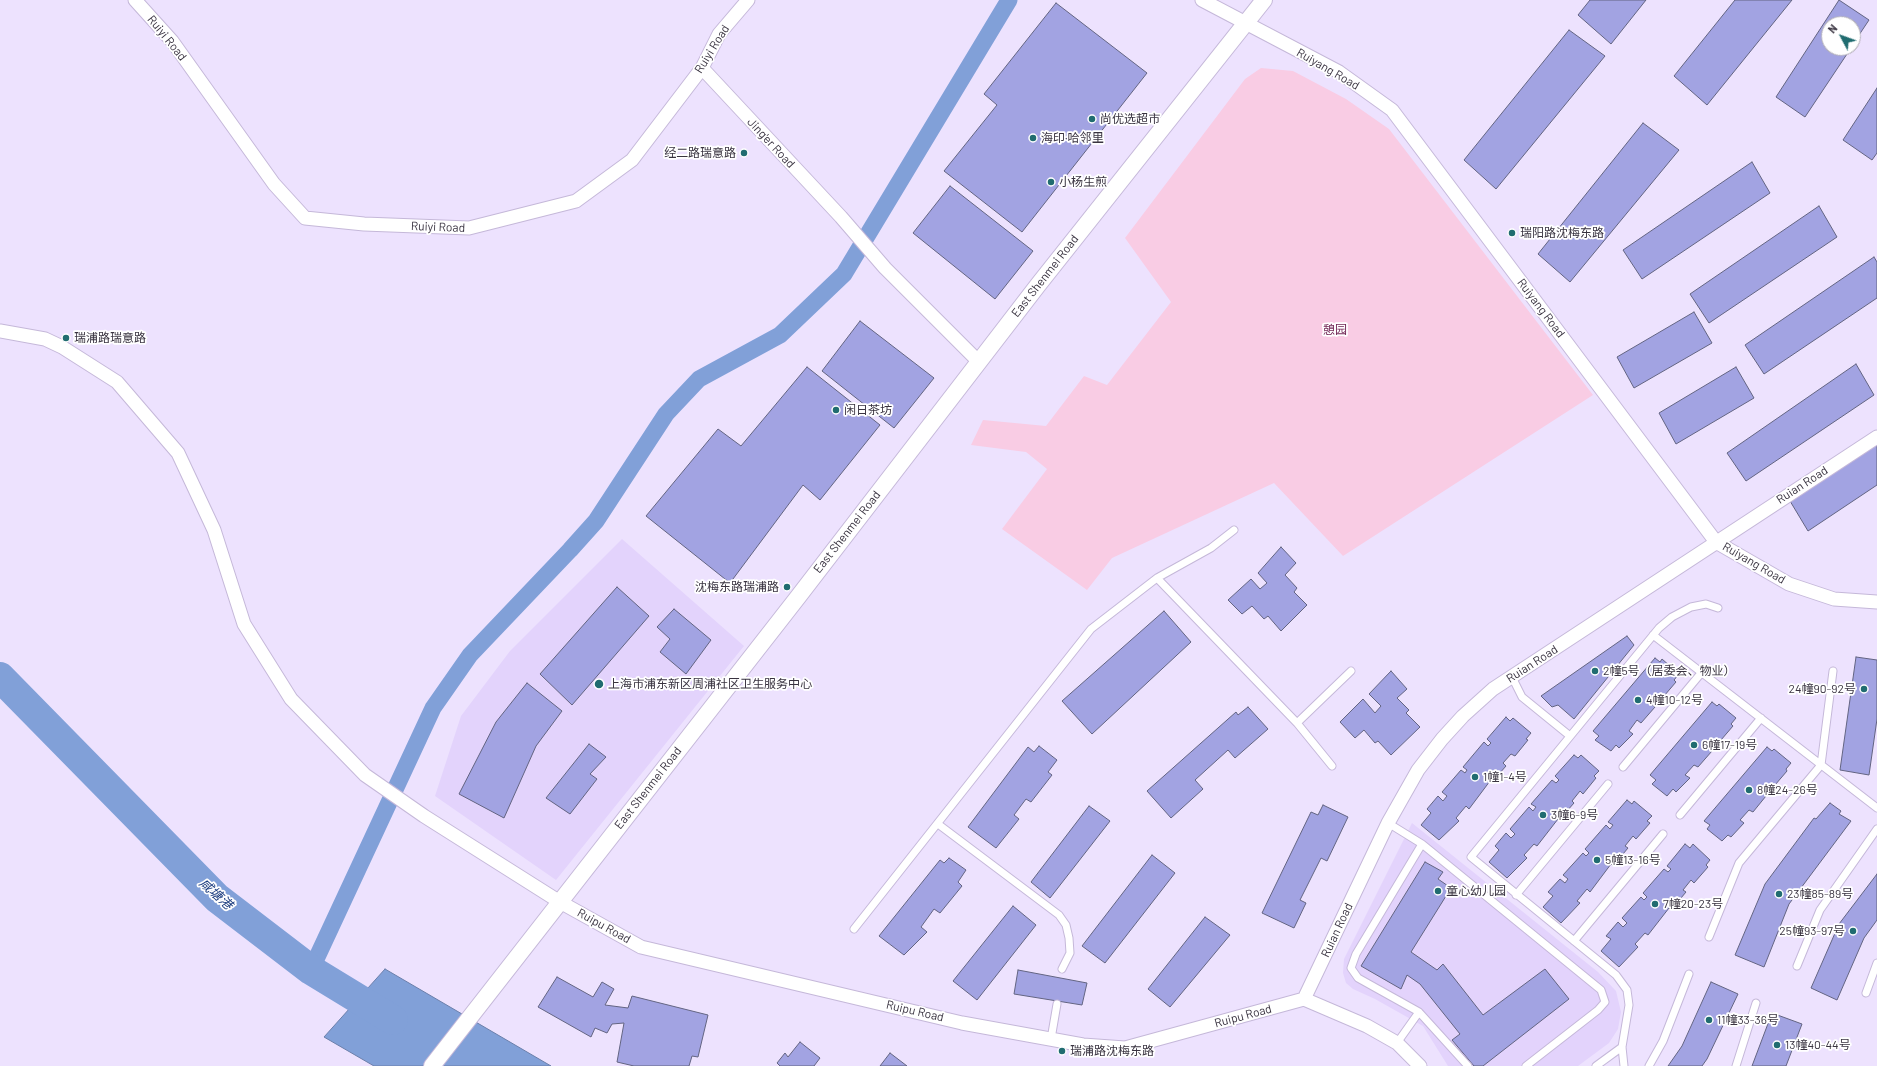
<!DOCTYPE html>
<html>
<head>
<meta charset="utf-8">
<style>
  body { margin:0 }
  #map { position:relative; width:1877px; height:1066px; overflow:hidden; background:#ede2fe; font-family:Barlow,sans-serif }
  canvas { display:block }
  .north { position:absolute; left:1821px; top:16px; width:40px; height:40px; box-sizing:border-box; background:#fff; border:1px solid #b0adb3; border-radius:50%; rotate:311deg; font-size:11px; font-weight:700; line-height:16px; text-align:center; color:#393340 }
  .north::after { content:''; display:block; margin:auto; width:14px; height:18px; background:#206c70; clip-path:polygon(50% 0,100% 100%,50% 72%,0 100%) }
</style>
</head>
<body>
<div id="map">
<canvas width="1877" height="1066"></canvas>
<div class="north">N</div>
</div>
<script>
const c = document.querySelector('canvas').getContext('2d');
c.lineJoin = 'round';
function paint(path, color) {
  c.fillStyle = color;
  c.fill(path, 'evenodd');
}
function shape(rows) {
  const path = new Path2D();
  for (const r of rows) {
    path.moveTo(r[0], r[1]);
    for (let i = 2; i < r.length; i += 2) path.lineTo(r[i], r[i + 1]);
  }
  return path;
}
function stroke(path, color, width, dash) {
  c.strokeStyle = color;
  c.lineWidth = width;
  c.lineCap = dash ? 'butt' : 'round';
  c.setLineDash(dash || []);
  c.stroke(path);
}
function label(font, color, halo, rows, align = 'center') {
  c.font = font + ' Barlow,"Noto Sans SC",sans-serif';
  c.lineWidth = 3.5;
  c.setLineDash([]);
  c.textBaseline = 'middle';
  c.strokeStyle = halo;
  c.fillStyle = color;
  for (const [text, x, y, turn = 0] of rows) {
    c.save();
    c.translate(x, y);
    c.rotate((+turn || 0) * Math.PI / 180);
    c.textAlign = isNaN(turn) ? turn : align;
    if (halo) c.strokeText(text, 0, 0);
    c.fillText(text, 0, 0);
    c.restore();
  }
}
paint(shape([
  [622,539,744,646,556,880,435,796,461,716,510,651],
  [1412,823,1598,972,1616,991,1621,1012,1618,1029,1609,1043,1578,1066,1448,1066,1423,1026,1375,999,1353,989,1346,983,1343,973,1344,959]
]), '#e3d3fc');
paint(shape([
  [1261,68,1293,71,1346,99,1389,129,1593,395,1343,556,1274,483,1112,558,1087,590,1002,529,1047,469,1026,452,971,445,983,420,1046,426,1084,376,1107,385,1171,302,1125,238,1245,79]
]), '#f9cce4');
const water = shape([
  [385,969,551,1066,374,1066,324,1037,385,969]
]);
paint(water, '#81a0d8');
stroke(water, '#6b7faa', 1);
stroke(shape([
  [311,970,433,708,470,655,570,550,596,521,666,414,699,379,780,335,844,274,1009,0]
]), '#81a0d8', 17);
stroke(shape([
  [0,677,217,898,311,970,393,1020]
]), '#81a0d8', 30);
const building = shape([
  [1590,0,1646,0,1611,44,1578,15,1590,0],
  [1735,0,1792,0,1707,105,1674,76,1735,0],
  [1839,0,1869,20,1853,44,1853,24,1829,24,1829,48,1851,48,1805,117,1776,97,1839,0],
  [1056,3,1147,73,1022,232,944,171,997,105,984,94,1056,3],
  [1569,30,1605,56,1496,189,1464,160,1569,30],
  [1877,88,1877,153,1872,160,1843,140,1877,88],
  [1643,123,1679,150,1570,282,1538,254,1643,123],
  [1752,162,1770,193,1642,279,1623,250,1752,162],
  [950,186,1033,251,995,299,913,233,950,186],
  [1819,206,1837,237,1709,323,1690,294,1819,206],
  [1874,257,1877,262,1877,298,1764,374,1745,345,1874,257],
  [1694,312,1712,343,1634,388,1617,357,1694,312],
  [860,321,934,378,894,428,822,371,860,321],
  [1856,364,1874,395,1746,481,1727,453,1856,364],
  [807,367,880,425,820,500,803,485,730,583,646,516,718,429,741,446,807,367],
  [1736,367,1754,398,1676,444,1659,413,1736,367],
  [1877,443,1877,485,1808,531,1790,501,1877,443],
  [1281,547,1296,563,1285,575,1297,588,1294,592,1307,605,1281,631,1268,616,1264,619,1252,606,1242,614,1228,600,1251,579,1260,589,1267,583,1258,573,1281,547],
  [617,587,649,616,572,705,540,674,617,587],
  [674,609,711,640,686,674,660,652,670,639,657,627,674,609],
  [1164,611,1191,642,1092,734,1062,701,1164,611],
  [1627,636,1634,645,1574,719,1558,705,1552,707,1541,696,1627,636],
  [1856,657,1877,660,1877,719,1869,775,1840,770,1856,657],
  [1655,658,1660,662,1662,659,1679,674,1674,680,1676,682,1664,696,1661,694,1652,705,1655,707,1641,723,1637,720,1629,731,1633,734,1619,748,1616,745,1611,751,1595,740,1599,736,1593,731,1655,658],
  [1391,671,1407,689,1397,698,1409,710,1406,713,1420,727,1391,755,1378,741,1375,743,1364,730,1355,738,1340,722,1363,699,1375,713,1381,706,1369,694,1391,671],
  [527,683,562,711,536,746,504,818,459,794,496,722,527,683],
  [1712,702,1717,706,1719,704,1736,718,1731,724,1733,726,1721,740,1718,739,1709,749,1712,751,1698,767,1694,765,1685,775,1690,778,1676,792,1673,789,1667,796,1652,784,1656,780,1650,775,1712,702],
  [1248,707,1268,729,1235,758,1228,750,1195,780,1203,789,1171,818,1147,791,1236,712,1238,715,1248,707],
  [1506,717,1510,721,1513,718,1531,733,1526,739,1528,740,1515,756,1511,754,1503,763,1506,766,1491,783,1490,781,1469,809,1466,806,1456,818,1459,821,1439,840,1421,825,1431,813,1427,809,1438,796,1443,801,1447,796,1442,792,1461,770,1465,773,1467,770,1463,767,1484,742,1488,746,1491,743,1487,739,1506,717],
  [589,744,606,757,590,774,597,779,570,814,546,798,589,744],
  [1039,746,1057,760,1048,772,1052,775,1031,802,1026,799,1014,815,1019,819,996,848,968,827,1028,747,1034,752,1039,746],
  [1767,747,1772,751,1774,749,1791,763,1786,769,1787,771,1775,785,1773,784,1764,794,1766,796,1753,812,1749,810,1740,820,1744,823,1731,837,1728,835,1722,841,1707,829,1710,825,1704,821,1767,747],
  [1574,755,1578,758,1581,755,1599,771,1594,776,1596,778,1583,794,1580,791,1572,801,1574,803,1559,820,1558,819,1537,846,1534,844,1524,855,1527,858,1507,878,1489,862,1499,850,1495,846,1506,833,1511,838,1515,834,1510,829,1529,807,1533,811,1536,807,1531,804,1552,780,1556,783,1559,780,1555,776,1574,755],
  [1627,800,1632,804,1634,801,1652,816,1647,821,1650,823,1636,839,1633,836,1625,846,1628,848,1613,866,1611,864,1590,892,1587,889,1577,901,1580,903,1561,923,1543,907,1553,896,1548,892,1560,879,1565,883,1568,879,1563,875,1583,853,1586,856,1589,853,1585,849,1606,825,1610,829,1613,825,1608,822,1627,800],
  [1830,803,1841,811,1839,814,1851,821,1789,904,1764,967,1735,955,1765,884,1814,818,1816,819,1830,803],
  [1323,805,1348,817,1327,861,1321,858,1300,900,1306,903,1294,928,1262,913,1311,812,1318,815,1323,805],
  [1089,806,1110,821,1050,898,1031,882,1089,806],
  [1685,844,1690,848,1693,844,1710,860,1706,865,1708,867,1694,883,1691,880,1683,890,1686,892,1671,910,1669,908,1648,935,1645,933,1635,944,1638,947,1619,967,1601,951,1611,939,1606,936,1618,922,1623,927,1627,923,1622,918,1641,897,1644,900,1647,897,1643,893,1664,869,1668,872,1671,869,1667,866,1685,844],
  [1152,855,1175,873,1105,963,1082,946,1152,855],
  [949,858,966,870,958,882,962,886,940,913,934,909,921,927,927,932,904,955,879,936,940,860,944,863,949,858],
  [1425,862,1443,872,1438,879,1451,888,1411,952,1437,970,1443,964,1483,1015,1545,969,1569,999,1483,1066,1474,1066,1452,1040,1460,1034,1420,984,1407,975,1401,989,1361,966,1425,862],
  [1877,874,1877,920,1864,938,1837,1000,1811,988,1839,924,1877,874],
  [1013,906,1036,925,977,1000,953,981,1013,906],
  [1205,917,1230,935,1170,1007,1148,989,1205,917],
  [1018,970,1087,983,1082,1005,1014,994,1018,970],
  [557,977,593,997,602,982,614,989,605,1005,628,1008,632,996,708,1015,698,1057,692,1056,689,1066,634,1066,617,1062,624,1023,612,1024,607,1033,595,1028,591,1037,538,1007,557,977],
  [1711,982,1738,994,1707,1059,1702,1066,1668,1066,1682,1046,1711,982],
  [1772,1013,1802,1024,1786,1066,1752,1066,1772,1013],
  [800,1042,820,1058,814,1066,780,1066,777,1063,785,1053,788,1057,800,1042],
  [890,1053,907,1066,880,1066,890,1053]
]);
paint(building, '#a2a3e2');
stroke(building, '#636482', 1);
const service = shape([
  [1157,578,1211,548,1234,530],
  [1653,635,1877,808],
  [1512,677,1522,697,1570,736],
  [1297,723,1351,671],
  [1623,767,1702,672],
  [1680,815,1761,718],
  [1388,823,1422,844,1601,990,1605,1002,1598,1010,1526,1066],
  [938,824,1059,915,1066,925,1069,938,1070,953,1062,969],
  [1422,844,1356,954,1351,968,1358,978,1419,1012,1468,1066],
  [1516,895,1608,784],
  [854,929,1091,629,1157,578,1297,723,1332,766],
  [1709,937,1739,863,1821,765,1833,671],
  [1574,941,1663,834],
  [1797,966,1820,910,1877,829],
  [1866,993,1877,963],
  [1051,1039,1057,1004],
  [1397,1043,1419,1012],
  [1596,1066,1622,1047],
  [1624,1066,1622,1047,1629,1005,1627,990,1616,975,1471,857,1659,628,1672,617,1691,607,1706,604,1718,608],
  [1649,1066,1663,1041,1689,974],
  [1736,1066,1756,1003]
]);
const minor = shape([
  [135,0,172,41,274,184,305,218,364,224,469,228,576,201,632,160,702,68,719,34,748,0],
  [1202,0,1339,72,1392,110,1716,542,1789,584,1834,599,1877,602],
  [702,68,841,217,885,268,978,361],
  [0,331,45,339,62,347,117,382,178,453,214,530,244,624,291,699,365,775,424,816,560,902,641,947,962,1023,1083,1045,1125,1048,1304,999,1367,1026,1397,1043,1420,1066],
  [1304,999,1388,823,1418,770,1442,739,1463,716,1493,689,1877,437]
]);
const tertiary = shape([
  [432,1066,798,597,1038,285,1264,0]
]);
stroke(service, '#c5b8d9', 9);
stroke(minor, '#c5b8d9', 15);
stroke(tertiary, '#c5b8d9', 18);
stroke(service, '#fff', 7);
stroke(minor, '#fff', 13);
stroke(tertiary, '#fff', 16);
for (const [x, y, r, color] of [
  [1092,119,4,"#206c70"],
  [1033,138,4,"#206c70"],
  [744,153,4,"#206c70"],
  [1051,182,4,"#206c70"],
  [1512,233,4,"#206c70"],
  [66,338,4,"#206c70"],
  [836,410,4,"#206c70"],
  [787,587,4,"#206c70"],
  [1595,671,4,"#206c70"],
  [599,684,5,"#206c70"],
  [1864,689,4,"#206c70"],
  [1638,700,4,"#206c70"],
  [1694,745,4,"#206c70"],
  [1475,777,4,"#206c70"],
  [1749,790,4,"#206c70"],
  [1543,815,4,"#206c70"],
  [1597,860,4,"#206c70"],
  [1438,891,4,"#206c70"],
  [1779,894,4,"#206c70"],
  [1655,904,4,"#206c70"],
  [1853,931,4,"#206c70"],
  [1709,1020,4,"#206c70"],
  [1777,1045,4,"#206c70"],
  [1062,1051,4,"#206c70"]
]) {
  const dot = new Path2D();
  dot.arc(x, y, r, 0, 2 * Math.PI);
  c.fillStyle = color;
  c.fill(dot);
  stroke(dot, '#fff', 1.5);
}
label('12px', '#393340', '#fff', [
  ["Ruiyi Road",167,38,51],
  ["Ruiyi Road",712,49,-58],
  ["Ruiyang Road",1328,69,30],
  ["Jing'er Road",771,143,47],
  ["Ruiyi Road",438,227,2],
  ["East Shenmei Road",1045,276,-52],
  ["Ruiyang Road",1541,308,53],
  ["Ruian Road",1802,485,-33],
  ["East Shenmei Road",847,532,-52],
  ["Ruiyang Road",1754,563,30],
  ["Ruian Road",1532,664,-33],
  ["East Shenmei Road",648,788,-52],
  ["Ruipu Road",604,926,29],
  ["Ruian Road",1337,930,-65],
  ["Ruipu Road",915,1011,13],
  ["Ruipu Road",1243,1016,-15]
]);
label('12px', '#393340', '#fff', [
  ["尚优选超市",1100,119],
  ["海印·哈邻里",1041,138],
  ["经二路瑞意路",736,153,"right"],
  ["小杨生煎",1059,182],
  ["瑞阳路沈梅东路",1520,233],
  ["瑞浦路瑞意路",74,338],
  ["闲日茶坊",844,410],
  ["沈梅东路瑞浦路",779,587,"right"],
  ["2幢5号（居委会、物业）",1603,671],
  ["上海市浦东新区周浦社区卫生服务中心",608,684],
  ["24幢90-92号",1856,689,"right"],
  ["4幢10-12号",1646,700],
  ["6幢17-19号",1702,745],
  ["1幢1-4号",1483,777],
  ["8幢24-26号",1757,790],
  ["3幢6-9号",1551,815],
  ["5幢13-16号",1605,860],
  ["童心幼儿园",1446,891],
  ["23幢85-89号",1787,894],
  ["7幢20-23号",1663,904],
  ["25幢93-97号",1845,931,"right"],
  ["11幢33-36号",1717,1020],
  ["13幢40-44号",1785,1045],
  ["瑞浦路沈梅东路",1070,1051]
], 'left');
label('12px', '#722756', '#fff', [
  ["憩园",1335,330]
]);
label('italic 13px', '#193a7d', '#fff', [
  ["咸塘港",216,894,42]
]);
</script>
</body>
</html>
